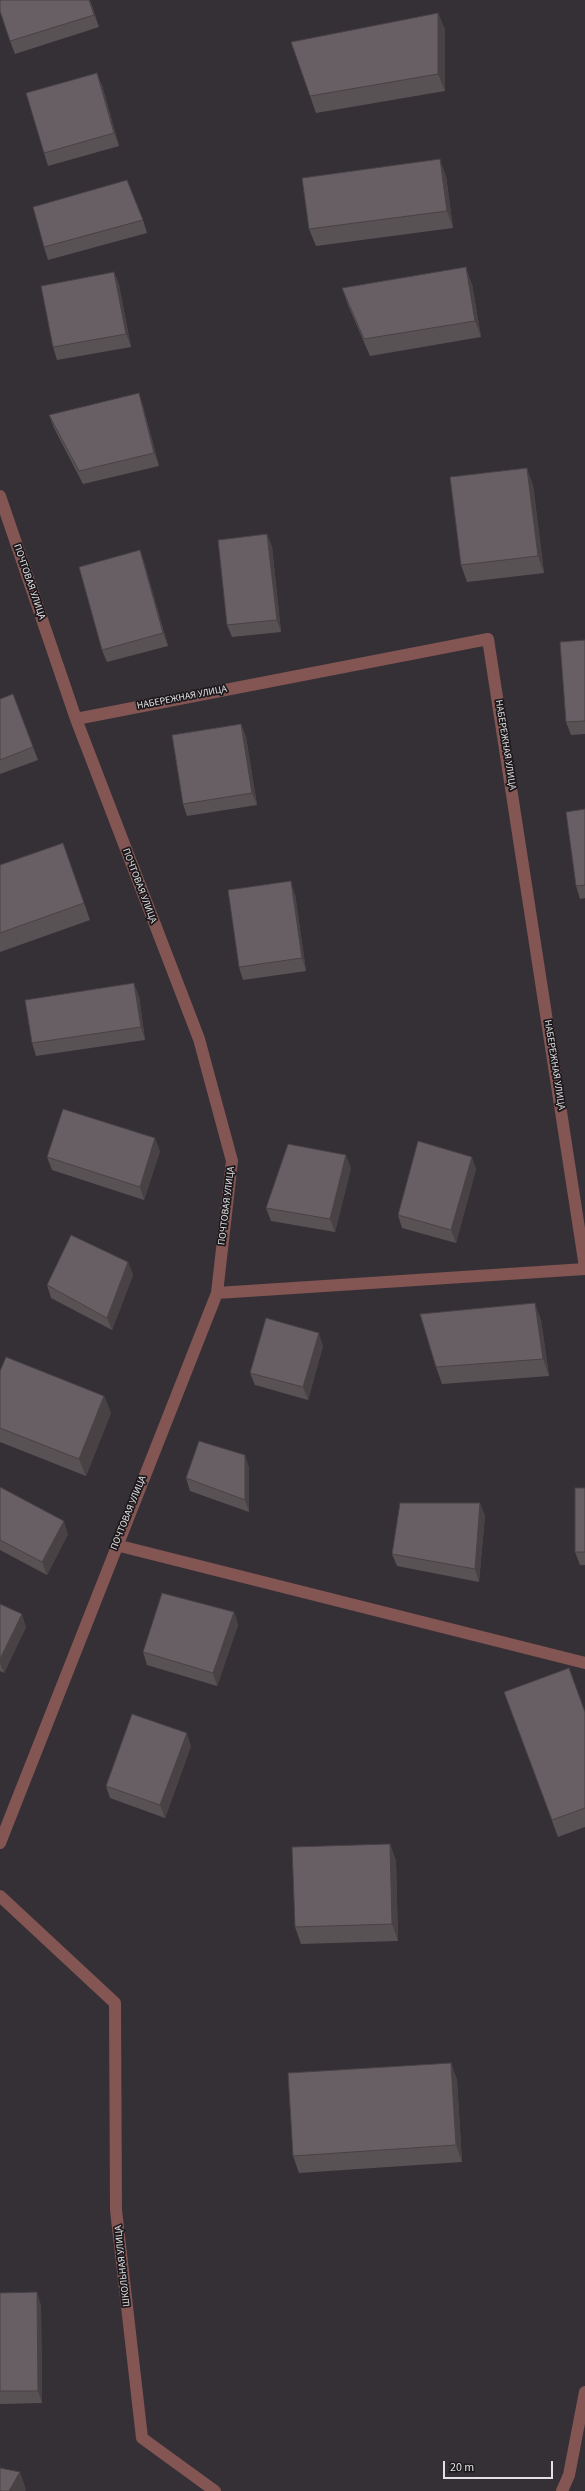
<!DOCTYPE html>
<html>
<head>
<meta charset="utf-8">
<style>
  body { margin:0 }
  #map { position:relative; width:585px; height:2491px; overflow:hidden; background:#353036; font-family:"Source Sans 3",sans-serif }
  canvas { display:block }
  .scale { position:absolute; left:443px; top:2461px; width:110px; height:18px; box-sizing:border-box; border:2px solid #e3e0e3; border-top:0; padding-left:5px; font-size:12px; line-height:14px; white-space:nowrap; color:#e3e0e3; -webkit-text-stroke:3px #1b191b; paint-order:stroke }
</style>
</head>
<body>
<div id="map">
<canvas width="585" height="2491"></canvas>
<div class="scale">20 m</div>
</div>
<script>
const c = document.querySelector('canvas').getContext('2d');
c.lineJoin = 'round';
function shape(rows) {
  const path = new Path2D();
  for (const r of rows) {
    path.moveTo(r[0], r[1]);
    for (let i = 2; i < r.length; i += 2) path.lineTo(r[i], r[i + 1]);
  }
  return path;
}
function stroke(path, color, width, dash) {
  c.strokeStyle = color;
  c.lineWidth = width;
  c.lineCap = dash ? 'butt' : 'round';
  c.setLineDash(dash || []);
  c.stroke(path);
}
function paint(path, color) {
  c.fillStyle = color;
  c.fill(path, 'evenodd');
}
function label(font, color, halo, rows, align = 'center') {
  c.font = font + ' "Source Sans 3",sans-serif';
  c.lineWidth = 3.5;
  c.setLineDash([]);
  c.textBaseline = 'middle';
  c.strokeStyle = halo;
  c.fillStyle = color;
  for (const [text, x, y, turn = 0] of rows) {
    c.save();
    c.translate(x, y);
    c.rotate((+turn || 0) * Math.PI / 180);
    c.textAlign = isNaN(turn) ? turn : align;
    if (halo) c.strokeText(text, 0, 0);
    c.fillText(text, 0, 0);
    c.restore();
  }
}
stroke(shape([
  [0,496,76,719,199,1039,232,1161,217,1293,0,1843],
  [76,719,488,639,585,1267],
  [217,1293,585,1269],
  [116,1545,585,1663],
  [0,1896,115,2003,116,2210,142,2438,215,2491],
  [562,2491,569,2475,585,2392]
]), '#835553', 12);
paint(shape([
  [0,0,90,0,99,27,15,54,10,41],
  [438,13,445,30,445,91,316,113,310,96],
  [102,85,119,146,48,166,44,153],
  [446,176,453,228,316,246,309,229],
  [143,220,147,233,48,260,44,247],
  [114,272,119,285,131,347,57,360,53,347],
  [472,284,481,337,370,356,348,305,342,288],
  [143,406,159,466,83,484,54,428,49,415],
  [533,485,544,573,467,582,461,565],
  [267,534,272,547,281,632,232,637,227,625],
  [140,550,144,562,168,646,107,662,102,650],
  [585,640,585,734,571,735,566,722],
  [13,694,38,760,0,774,0,699],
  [241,724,246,737,257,805,187,816,183,804],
  [585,809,585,898,580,899,576,886],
  [63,843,90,920,0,952,0,865],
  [295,894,306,971,243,980,239,967],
  [139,996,145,1040,36,1056,32,1043],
  [160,1151,144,1200,52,1170,47,1157],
  [351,1168,335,1232,271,1221,266,1208],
  [476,1169,456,1243,402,1228,398,1215],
  [128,1262,133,1275,112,1330,51,1298,47,1285],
  [541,1320,549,1376,442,1384,436,1367],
  [323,1346,308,1400,255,1385,250,1373],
  [0,1371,104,1396,111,1413,86,1476,0,1442],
  [249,1467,249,1512,190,1491,186,1478],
  [0,1487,68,1534,47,1575,0,1550],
  [585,1488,585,1565,580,1565,575,1552],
  [485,1515,479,1582,397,1566,392,1554],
  [0,1604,26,1627,4,1673,0,1671],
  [234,1612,238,1625,217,1686,147,1665,143,1652],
  [504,1692,585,1712,585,1827,558,1837],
  [191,1746,165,1818,110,1798,106,1786],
  [390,1844,396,1861,398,1941,301,1944,295,1927],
  [451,2063,457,2080,462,2162,299,2173,293,2156],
  [0,2293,41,2305,42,2403,0,2404]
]), '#595255');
paint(shape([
  [89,0,90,0,99,27,94,15],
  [438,13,445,30,445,91,438,74],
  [97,73,102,85,119,146,114,133],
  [440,159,446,176,453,228,447,211],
  [466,267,472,284,481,337,475,321],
  [114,272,119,285,131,347,126,334],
  [139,393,143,406,159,466,154,453],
  [527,468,533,485,544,573,538,556],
  [267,534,272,547,281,632,277,620],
  [140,550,144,562,168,646,163,633],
  [241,724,246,737,257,805,252,793],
  [291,881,295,894,306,971,302,958],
  [134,983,139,996,145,1040,141,1027],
  [155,1138,160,1151,144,1200,140,1187],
  [346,1155,351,1168,335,1232,330,1219],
  [472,1157,476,1169,456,1243,451,1230],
  [128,1262,133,1275,112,1330,107,1318],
  [535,1303,541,1320,549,1376,543,1359],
  [319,1333,323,1346,308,1400,303,1387],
  [104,1396,111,1413,86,1476,79,1459],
  [245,1455,249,1467,249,1512,245,1500],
  [480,1503,485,1515,479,1582,475,1569],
  [64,1521,68,1534,47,1575,42,1562],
  [234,1612,238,1625,217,1686,213,1673],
  [22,1614,26,1627,4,1673,0,1663,0,1659],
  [187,1733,191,1746,165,1818,160,1805],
  [390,1844,396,1861,398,1941,392,1924],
  [451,2063,457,2080,462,2162,456,2145],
  [37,2292,41,2305,42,2403,38,2391],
  [20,2472,26,2489,25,2491,9,2491]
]), '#484245');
const building = shape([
  [0,0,89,0,94,15,10,41,0,11,0,0],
  [438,13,438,74,310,96,291,42,438,13],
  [97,73,114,133,44,153,26,93,97,73],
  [440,159,447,211,309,229,302,178,440,159],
  [127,180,143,220,44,247,33,207,127,180],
  [466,267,475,321,364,339,342,288,466,267],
  [114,272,126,334,53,347,41,286,114,272],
  [139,393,154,453,79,471,49,415,139,393],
  [527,468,538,556,461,565,450,477,527,468],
  [267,534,277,620,227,625,218,540,267,534],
  [140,550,163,633,102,650,79,567,140,550],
  [585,640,585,721,566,722,560,642,585,640],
  [13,694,33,747,0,760,0,699,13,694],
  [241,724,252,793,183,804,172,735,241,724],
  [585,809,585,885,576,886,566,812,585,809],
  [63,843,84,903,0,933,0,865,63,843],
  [291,881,302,958,239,967,228,890,291,881],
  [134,983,141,1027,32,1043,25,1000,134,983],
  [63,1109,155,1138,140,1187,47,1157,63,1109],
  [418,1141,472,1157,451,1230,398,1215,418,1141],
  [288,1144,346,1155,330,1219,266,1208,288,1144],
  [71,1235,128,1262,107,1318,47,1285,71,1235],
  [535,1303,543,1359,436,1367,420,1314,535,1303],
  [266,1318,319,1333,303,1387,250,1373,266,1318],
  [6,1357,104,1396,79,1459,0,1428,0,1371,6,1357],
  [199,1441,245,1455,245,1500,186,1478,199,1441],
  [0,1487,64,1521,42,1562,0,1540,0,1487],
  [575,1488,585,1488,585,1552,575,1552,575,1488],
  [400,1503,480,1503,475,1569,392,1554,400,1503],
  [162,1593,234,1612,213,1673,143,1652,162,1593],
  [0,1604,22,1614,0,1659,0,1604],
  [569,1668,585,1712,585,1808,552,1820,504,1692,569,1668],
  [132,1714,187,1733,160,1805,106,1786,132,1714],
  [390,1844,392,1924,295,1927,292,1847,390,1844],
  [451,2063,456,2145,293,2156,288,2073,451,2063],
  [37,2292,38,2391,0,2391,0,2293,37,2292],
  [0,2468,20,2472,9,2491,0,2491,0,2468]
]);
paint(building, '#675f63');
stroke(building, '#484245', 1);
label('10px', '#e3e0e3', '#1b191b', [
  ["ПОЧТОВАЯ УЛИЦА",29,582,71],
  ["НАБЕРЕЖНАЯ УЛИЦА",182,698,-11],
  ["НАБЕРЕЖНАЯ УЛИЦА",505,745,81],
  ["ПОЧТОВАЯ УЛИЦА",139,886,69],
  ["НАБЕРЕЖНАЯ УЛИЦА",554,1065,81],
  ["ПОЧТОВАЯ УЛИЦА",227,1206,-83],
  ["ПОЧТОВАЯ УЛИЦА",129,1513,-68],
  ["ШКОЛЬНАЯ УЛИЦА",123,2266,-96]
]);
</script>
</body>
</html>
